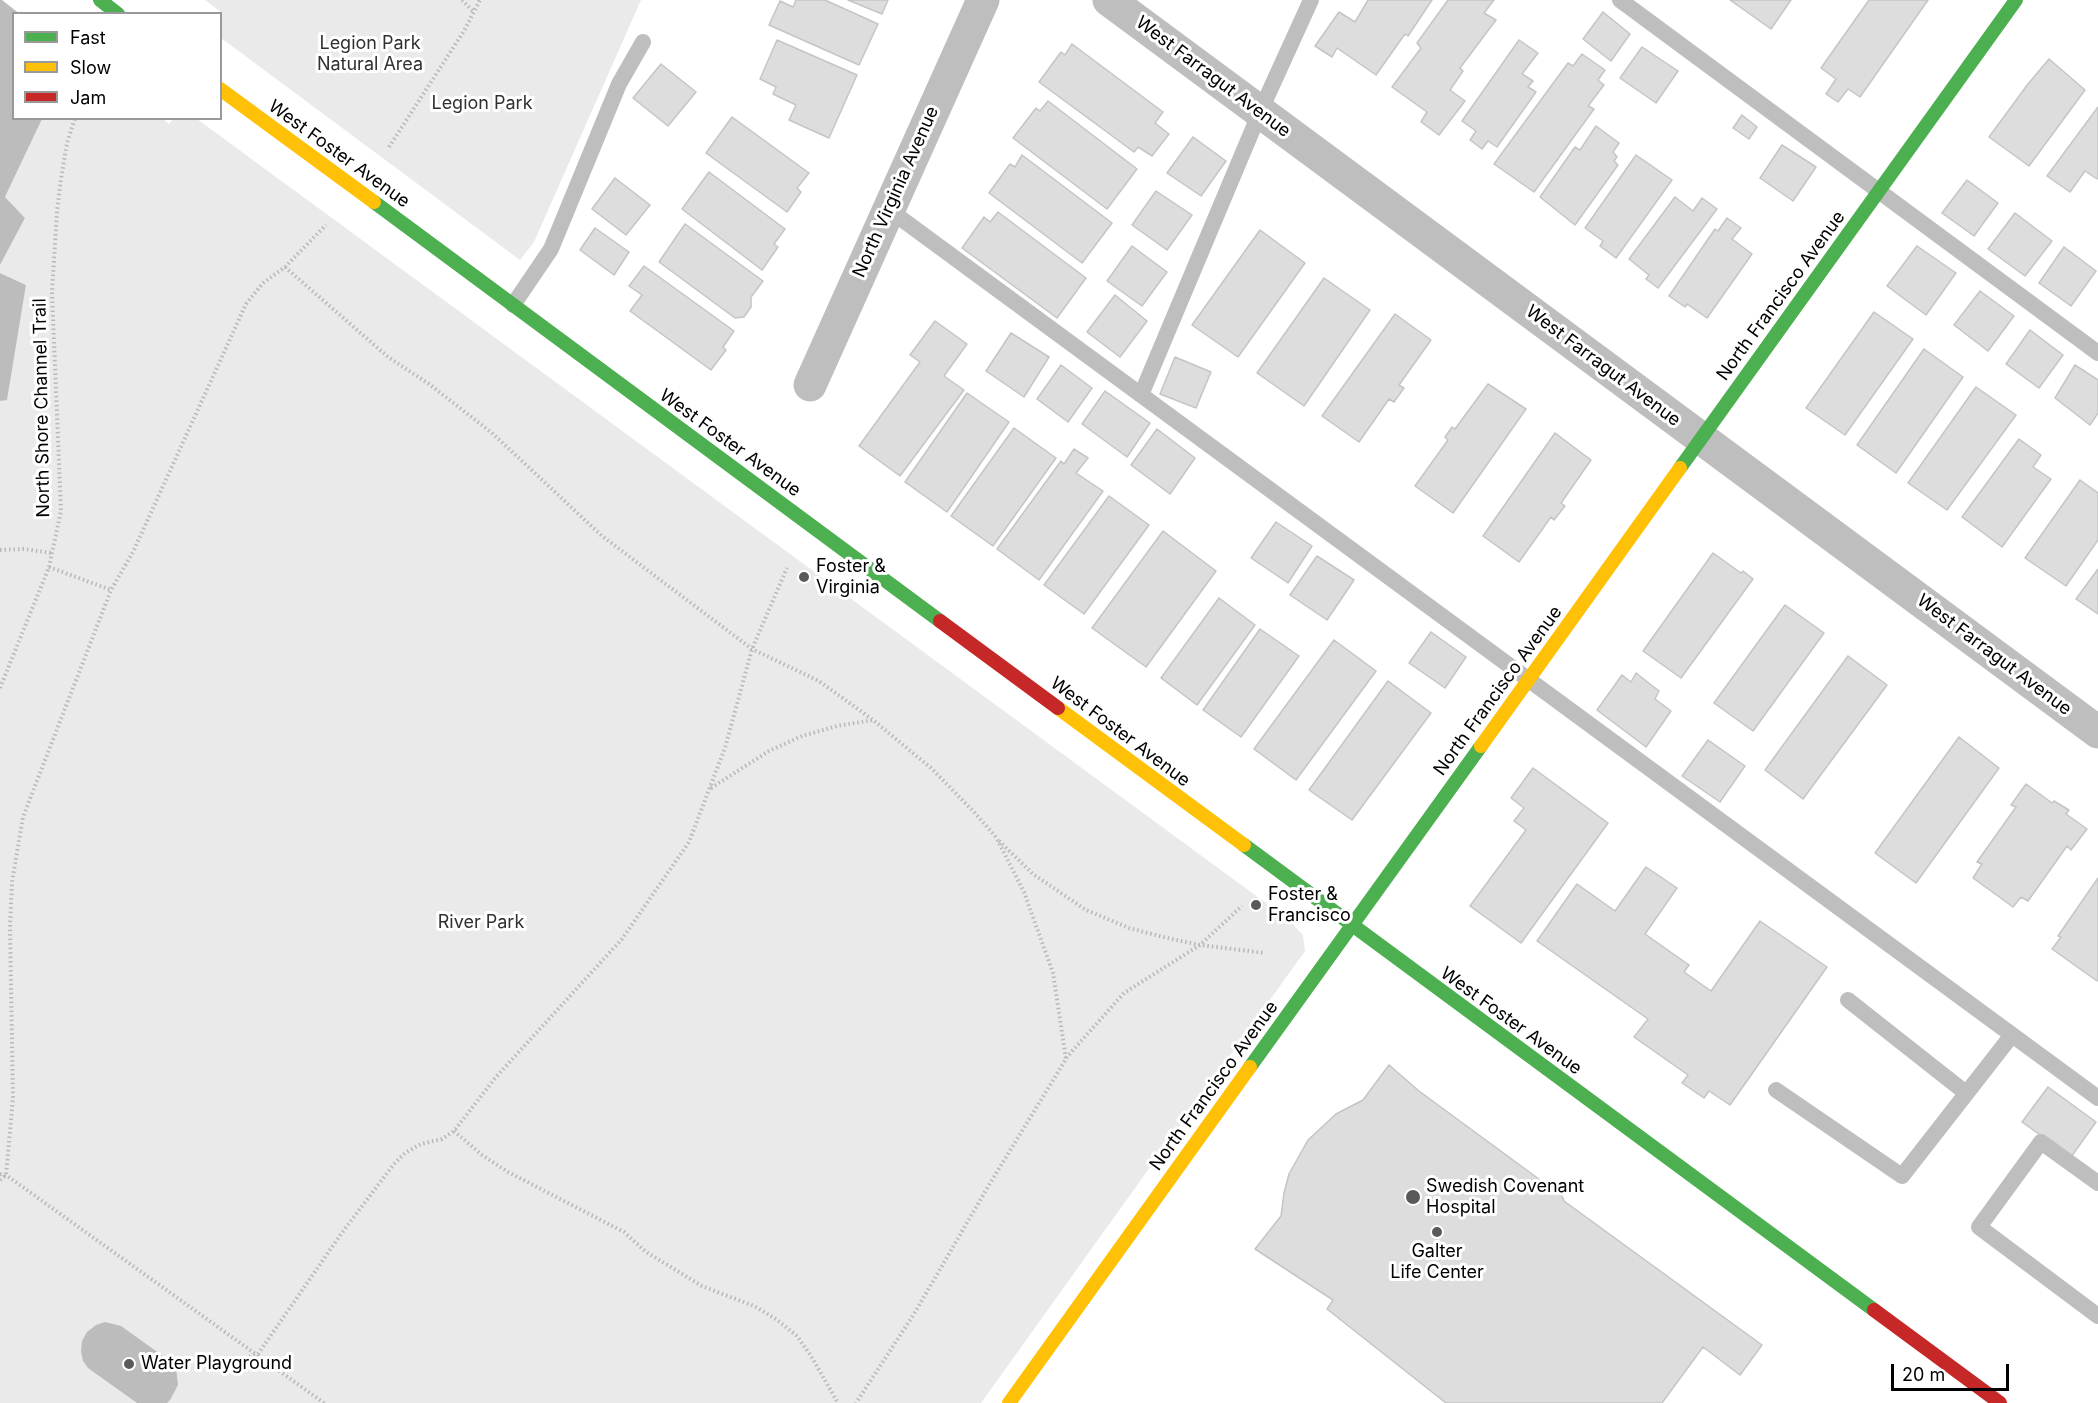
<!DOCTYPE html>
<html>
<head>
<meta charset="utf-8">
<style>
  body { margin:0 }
  #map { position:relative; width:2098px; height:1403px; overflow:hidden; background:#fff; font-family:Inter,sans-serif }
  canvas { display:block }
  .legend { position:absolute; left:12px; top:12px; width:210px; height:108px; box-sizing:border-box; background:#fff; border:2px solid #999; margin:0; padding:8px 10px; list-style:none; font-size:18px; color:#000 }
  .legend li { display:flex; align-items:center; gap:12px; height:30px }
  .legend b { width:30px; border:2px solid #999 }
  .scale { position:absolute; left:1891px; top:1364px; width:118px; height:27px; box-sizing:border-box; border:3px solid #000; border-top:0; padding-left:8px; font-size:18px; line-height:21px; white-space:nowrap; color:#000; -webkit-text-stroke:4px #fff; paint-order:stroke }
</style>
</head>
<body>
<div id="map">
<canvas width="2098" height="1403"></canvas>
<ul class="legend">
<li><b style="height:8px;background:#4caf50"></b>Fast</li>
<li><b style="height:8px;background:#ffc107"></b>Slow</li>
<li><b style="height:8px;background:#c62828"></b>Jam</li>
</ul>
<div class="scale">20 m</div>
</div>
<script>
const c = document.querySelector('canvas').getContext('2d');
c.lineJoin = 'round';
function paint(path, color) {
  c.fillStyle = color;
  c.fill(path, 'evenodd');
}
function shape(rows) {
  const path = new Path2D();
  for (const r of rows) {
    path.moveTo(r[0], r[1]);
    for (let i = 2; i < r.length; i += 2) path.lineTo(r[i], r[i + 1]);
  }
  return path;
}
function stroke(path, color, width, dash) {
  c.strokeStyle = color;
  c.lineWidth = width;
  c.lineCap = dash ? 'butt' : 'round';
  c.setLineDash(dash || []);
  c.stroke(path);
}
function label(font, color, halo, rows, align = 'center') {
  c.font = font + ' Inter,sans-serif';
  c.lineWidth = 6;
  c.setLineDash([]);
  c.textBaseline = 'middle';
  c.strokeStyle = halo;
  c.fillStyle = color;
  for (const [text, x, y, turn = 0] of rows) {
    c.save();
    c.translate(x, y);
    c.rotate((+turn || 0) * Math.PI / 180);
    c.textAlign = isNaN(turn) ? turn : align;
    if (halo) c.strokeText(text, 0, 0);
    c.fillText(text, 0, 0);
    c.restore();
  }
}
paint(shape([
  [205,0,641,0,534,242,520,260,221,38,221,12],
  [162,118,169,124,173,119,197,119,1289,920,1303,935,1305,951,981,1403,0,1403,0,401,7,399,26,285,0,273,0,265,25,218,5,197,42,119]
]), '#eaeaea');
paint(shape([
  [0,0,65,0,59,13,14,14,14,118,42,119,5,197,25,218,0,265],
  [0,273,26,285,7,400,0,401],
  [105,1322,121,1326,170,1361,176,1368,178,1385,170,1400,167,1403,137,1403,88,1368,83,1361,81,1351,82,1341,87,1332,96,1325]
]), '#bcbcbc');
paint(shape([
  [2,0,68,0,62,14,20,14]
]), '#fff');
const building = shape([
  [796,0,825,0,878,24,859,65,769,25,780,1,793,7,796,0],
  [848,0,888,0,882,14,848,0],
  [1368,0,1432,0,1408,36,1405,34,1376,75,1337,48,1332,57,1315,46,1339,12,1355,22,1368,0],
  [1448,0,1494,0,1484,13,1496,20,1460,68,1463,71,1450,90,1465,101,1439,135,1421,122,1427,112,1392,87,1421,48,1417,43,1448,0],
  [1730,0,1791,0,1771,29,1730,0],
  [1869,0,1928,0,1860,97,1848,89,1838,102,1826,94,1836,79,1821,68,1869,0],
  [1603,12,1630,34,1611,61,1583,39,1603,12],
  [777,40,857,75,829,138,789,120,796,105,773,94,776,87,760,79,777,40],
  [1519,40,1538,53,1522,74,1533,81,1528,87,1536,92,1497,147,1488,141,1482,149,1470,140,1476,131,1462,121,1519,40],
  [1072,44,1163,112,1155,123,1169,134,1152,156,1138,147,1134,152,1039,82,1061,52,1065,55,1072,44],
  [1642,47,1678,71,1656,103,1620,78,1642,47],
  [1582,54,1605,70,1598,80,1604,85,1588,106,1594,109,1534,192,1494,164,1568,63,1573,66,1582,54],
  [2049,59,2085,90,2029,166,1989,137,2028,84,2049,59],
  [661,64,696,92,668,126,633,98,661,64],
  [1048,101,1137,169,1107,209,1013,138,1036,108,1040,111,1048,101],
  [2098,107,2098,178,2097,179,2085,171,2070,192,2047,176,2098,107],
  [1742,115,1757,127,1749,139,1733,128,1742,115],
  [732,117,809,173,797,188,801,192,787,212,706,153,732,117],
  [1596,126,1619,143,1613,152,1617,157,1614,161,1618,165,1575,225,1540,197,1575,147,1580,150,1596,126],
  [1193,137,1226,161,1201,196,1167,173,1193,137],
  [1782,145,1816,167,1793,201,1760,178,1782,145],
  [1022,155,1112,223,1082,263,989,193,1010,164,1015,167,1022,155],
  [1636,155,1672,180,1616,258,1600,246,1603,241,1585,228,1636,155],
  [709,172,785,229,774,244,778,247,762,270,682,209,709,172],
  [615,178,650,205,626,235,592,209,615,178],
  [1967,180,1998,203,1974,236,1942,213,1967,180],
  [1156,191,1192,215,1167,250,1132,225,1156,191],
  [1675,197,1693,211,1702,198,1717,209,1658,288,1646,279,1649,275,1629,259,1675,197],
  [998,212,1086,278,1057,318,962,248,984,217,990,222,998,212],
  [2015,213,2052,241,2025,276,1988,249,2015,213],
  [1727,218,1741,228,1732,239,1752,254,1707,318,1687,304,1685,307,1669,296,1715,229,1718,231,1727,218],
  [685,224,763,281,751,297,751,307,744,317,735,318,659,262,685,224],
  [595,228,629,252,614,275,580,250,595,228],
  [1260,230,1305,263,1238,357,1192,325,1260,230],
  [1132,246,1167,272,1142,306,1107,281,1132,246],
  [1917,246,1956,273,1926,315,1887,286,1917,246],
  [2064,247,2096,271,2071,306,2039,283,2064,247],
  [644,266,734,331,723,347,726,350,711,370,630,311,642,295,629,286,644,266],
  [1324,278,1370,310,1304,406,1257,373,1324,278],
  [1980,291,2014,316,1988,351,1954,325,1980,291],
  [1115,295,1147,321,1120,357,1087,332,1115,295],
  [1874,312,1913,339,1845,435,1806,408,1874,312],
  [1395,314,1431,340,1399,385,1404,388,1394,402,1389,399,1359,442,1322,416,1395,314],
  [935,321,967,344,944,376,964,390,900,476,859,446,920,362,910,355,935,321],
  [2030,330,2063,355,2039,388,2006,364,2030,330],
  [1011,333,1049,357,1024,397,986,371,1011,333],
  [1924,349,1963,377,1896,473,1857,445,1924,349],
  [1175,357,1211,372,1196,408,1160,394,1175,357],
  [1061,365,1092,388,1068,422,1037,399,1061,365],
  [2075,365,2098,380,2098,413,2090,425,2055,398,2075,365],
  [1488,384,1526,409,1453,513,1415,486,1448,440,1445,437,1452,427,1455,429,1488,384],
  [1976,387,2016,415,1947,510,1908,483,1976,387],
  [1105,391,1150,423,1127,457,1082,424,1105,391],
  [967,393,1009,422,947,512,905,482,967,393],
  [1014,428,1056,458,993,546,951,516,1014,428],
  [1157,429,1195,458,1170,494,1131,465,1157,429],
  [1555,433,1591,460,1561,503,1565,506,1554,520,1551,517,1519,562,1483,536,1555,433],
  [2019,439,2041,455,2033,467,2051,479,2002,547,1962,517,2019,439],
  [1074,449,1088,458,1076,473,1103,491,1039,580,997,549,1061,461,1064,464,1074,449],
  [2080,480,2098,493,2098,540,2066,586,2025,558,2080,480],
  [1109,496,1149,525,1084,614,1044,585,1109,496],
  [1276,522,1312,546,1288,583,1251,558,1276,522],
  [1163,531,1216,571,1146,667,1092,628,1163,531],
  [1713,553,1741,573,1743,571,1753,579,1681,678,1643,651,1713,553],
  [1317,556,1354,580,1327,620,1290,595,1317,556],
  [2098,569,2098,614,2076,599,2098,569],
  [1219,598,1255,625,1197,705,1161,678,1219,598],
  [1785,605,1824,633,1753,731,1714,703,1785,605],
  [1260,629,1299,656,1241,737,1203,710,1260,629],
  [1431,632,1466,657,1445,688,1409,663,1431,632],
  [1334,640,1376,671,1296,780,1254,749,1334,640],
  [1848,656,1887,685,1803,799,1765,770,1848,656],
  [1636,673,1659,691,1655,699,1671,711,1646,747,1597,710,1622,675,1631,682,1636,673],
  [1388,681,1431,713,1352,820,1309,790,1388,681],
  [1959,737,1999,768,1916,883,1875,853,1959,737],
  [1708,740,1745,766,1720,802,1682,776,1708,740],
  [1533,768,1608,823,1521,943,1470,906,1526,830,1514,821,1524,808,1511,798,1533,768],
  [2026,784,2052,803,2054,801,2069,810,2066,814,2087,829,2071,850,2067,846,2028,901,2021,897,2013,907,1973,878,1982,864,1977,862,2016,807,2011,805,2026,784],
  [1646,867,1677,888,1645,934,1689,965,1684,972,1711,991,1760,921,1827,967,1730,1105,1709,1091,1704,1098,1682,1083,1688,1075,1634,1037,1648,1019,1537,941,1577,884,1615,911,1646,867],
  [2098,878,2098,980,2097,981,2052,949,2061,937,2058,936,2098,878],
  [1389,1065,1419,1091,1562,1196,1564,1201,1762,1345,1740,1375,1703,1347,1662,1403,1446,1403,1327,1309,1333,1300,1255,1249,1281,1216,1284,1193,1289,1174,1308,1140,1336,1114,1363,1100,1389,1065],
  [2048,1087,2096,1122,2071,1157,2022,1122,2048,1087]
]);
paint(building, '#ddd');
stroke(building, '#c5c5c5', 1.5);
stroke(shape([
  [462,0,474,12],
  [389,147,464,31,480,0],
  [285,267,388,357,429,384,492,433,602,536,752,649,819,681,873,720,931,768,973,811,996,837,1024,892,1053,973,1066,1059,989,1185,914,1314,856,1403],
  [0,550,24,549,52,553],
  [49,567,111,590],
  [0,688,49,567,61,511,52,293,57,211,61,179,67,143,75,118],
  [711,788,769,751,802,736,837,726,873,720],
  [999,841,1033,874,1086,910,1129,928,1163,937,1200,945,1265,953],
  [1066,1058,1124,993,1200,945,1242,906],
  [454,1131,482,1155,508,1172,624,1232,646,1252,702,1286,754,1306,776,1319,797,1336,811,1356,838,1403],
  [0,1174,6,1175,324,1403],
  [0,1180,6,1175,13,1098,10,927,12,882,23,817,111,590,133,552,246,304,263,283,285,267,326,225],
  [211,1370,258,1354,341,1234,394,1164,405,1153,421,1144,442,1139,454,1131,496,1077,622,939,689,842,725,748,752,649,787,568]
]), '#b8b8b8', 4, [1.5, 3]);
stroke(shape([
  [1620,0,2098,353],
  [888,209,2098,1098],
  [513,305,551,249,619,84,643,42],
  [1141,395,1260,112,1311,0],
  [1848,1000,1966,1093],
  [1776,1090,1902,1176,2012,1035],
  [2098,1183,2041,1142,1979,1227,2098,1316]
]), '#bebebe', 16);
stroke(shape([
  [1109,0,2098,732],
  [810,385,983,0]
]), '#bebebe', 33);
stroke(shape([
  [100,0,118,14],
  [374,202,940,621],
  [1680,468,2016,0],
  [1244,845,1874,1310],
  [1250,1067,1481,746]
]), '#4caf50', 14);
stroke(shape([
  [220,89,374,202],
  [1058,708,1244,845],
  [1481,746,1680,468],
  [1009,1403,1250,1067]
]), '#ffc107', 14);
stroke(shape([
  [940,621,1058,708],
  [1874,1310,2000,1403]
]), '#c62828', 14);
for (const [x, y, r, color] of [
  [804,577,6,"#595959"],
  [1256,905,6,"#595959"],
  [1413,1197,8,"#595959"],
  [1437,1232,6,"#595959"],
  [129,1364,6,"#595959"]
]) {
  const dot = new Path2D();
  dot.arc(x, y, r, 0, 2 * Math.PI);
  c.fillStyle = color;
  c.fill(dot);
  stroke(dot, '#fff', 2);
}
label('18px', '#303030', '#fff', [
  ["Legion Park",370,44],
  ["Natural Area",370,65],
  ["Legion Park",482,104],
  ["River Park",481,923]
]);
label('18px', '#000', '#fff', [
  ["West Farragut Avenue",1213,77,37],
  ["West Foster Avenue",339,154,36],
  ["North Virginia Avenue",896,192,-66],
  ["North Francisco Avenue",1781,296,-54],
  ["West Farragut Avenue",1603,366,37],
  ["North Shore Channel Trail",42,408,-91],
  ["West Foster Avenue",730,443,36],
  ["West Farragut Avenue",1994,655,37],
  ["North Francisco Avenue",1498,691,-54],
  ["West Foster Avenue",1120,732,37],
  ["West Foster Avenue",1511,1021,36],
  ["North Francisco Avenue",1214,1086,-54]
]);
label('18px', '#000', '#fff', [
  ["Foster &",816,567],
  ["Virginia",816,588],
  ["Foster &",1268,895],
  ["Francisco",1268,916],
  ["Swedish Covenant",1426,1187],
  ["Hospital",1426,1208],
  ["Galter",1437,1252,"center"],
  ["Life Center",1437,1273,"center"],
  ["Water Playground",141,1364]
], 'left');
</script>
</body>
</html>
